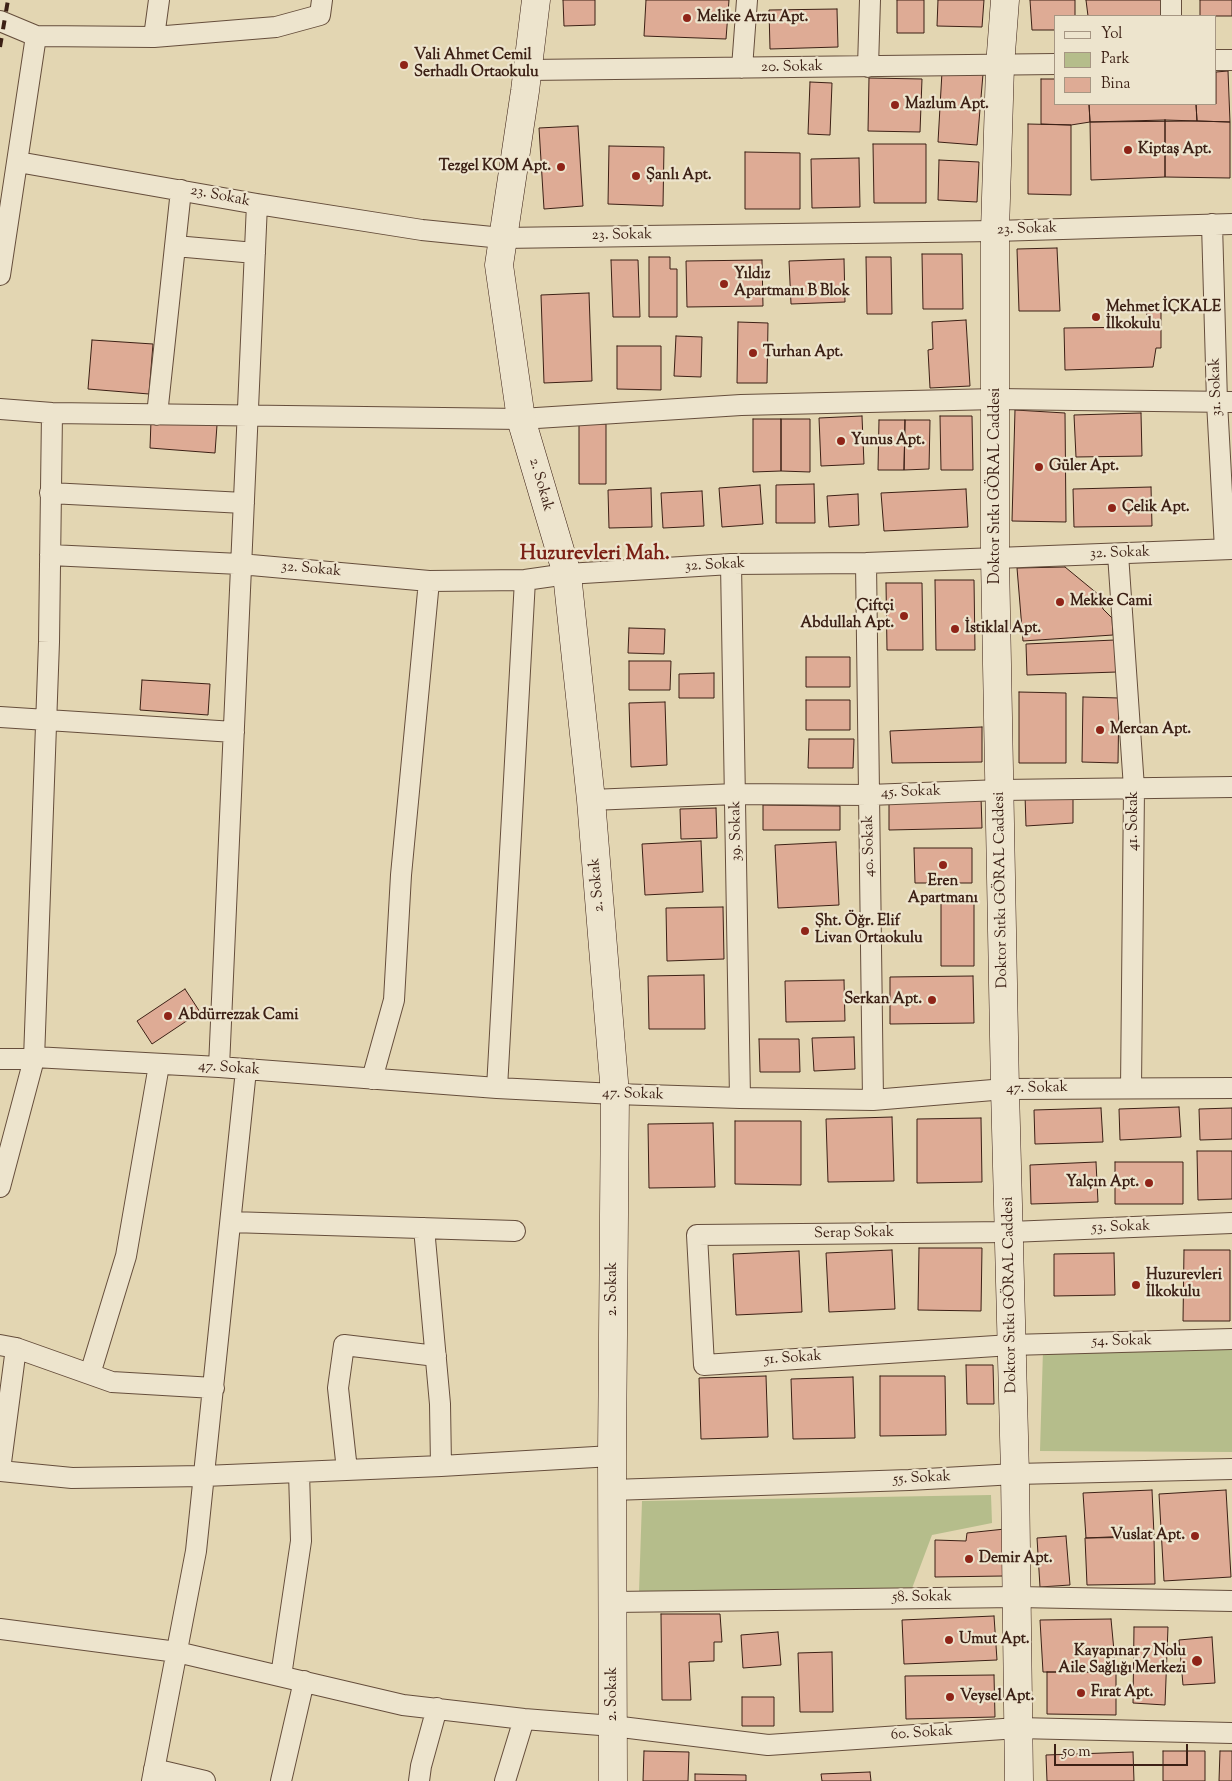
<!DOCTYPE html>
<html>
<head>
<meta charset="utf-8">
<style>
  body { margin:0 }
  #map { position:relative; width:1232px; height:1781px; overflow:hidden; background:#e3d6b2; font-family:"Sorts Mill Goudy",serif }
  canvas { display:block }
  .legend { position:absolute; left:1054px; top:15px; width:162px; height:90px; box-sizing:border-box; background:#ede4cd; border:1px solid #a69683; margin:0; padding:6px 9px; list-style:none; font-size:15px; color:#3c2015 }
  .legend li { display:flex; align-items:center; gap:10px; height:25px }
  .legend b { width:25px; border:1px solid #a69683 }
  .scale { position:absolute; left:1054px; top:1744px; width:134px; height:22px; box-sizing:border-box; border:2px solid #3c2015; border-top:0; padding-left:6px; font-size:15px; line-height:18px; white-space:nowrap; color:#3c2015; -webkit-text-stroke:4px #ede4cd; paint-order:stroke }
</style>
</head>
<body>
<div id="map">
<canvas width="1232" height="1781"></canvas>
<ul class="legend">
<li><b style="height:6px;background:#ede4cd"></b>Yol</li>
<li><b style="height:14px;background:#b5bd8b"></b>Park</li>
<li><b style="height:14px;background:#deab95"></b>Bina</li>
</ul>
<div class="scale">50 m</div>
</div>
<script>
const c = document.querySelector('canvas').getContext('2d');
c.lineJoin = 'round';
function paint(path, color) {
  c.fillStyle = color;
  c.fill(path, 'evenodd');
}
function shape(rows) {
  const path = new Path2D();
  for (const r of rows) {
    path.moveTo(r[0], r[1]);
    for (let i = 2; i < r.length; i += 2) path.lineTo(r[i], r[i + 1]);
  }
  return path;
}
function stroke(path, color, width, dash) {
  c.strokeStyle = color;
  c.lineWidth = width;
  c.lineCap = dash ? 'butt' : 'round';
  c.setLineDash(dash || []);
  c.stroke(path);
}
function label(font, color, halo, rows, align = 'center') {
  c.font = font + ' "Sorts Mill Goudy",serif';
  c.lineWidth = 4.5;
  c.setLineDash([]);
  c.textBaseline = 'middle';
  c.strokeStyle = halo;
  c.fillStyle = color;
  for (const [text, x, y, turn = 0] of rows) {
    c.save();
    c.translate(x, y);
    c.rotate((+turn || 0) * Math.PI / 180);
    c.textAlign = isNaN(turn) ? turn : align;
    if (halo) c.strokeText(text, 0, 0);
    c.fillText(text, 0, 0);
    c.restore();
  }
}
paint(shape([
  [1043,1350,1232,1350,1232,1452,1040,1451],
  [991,1495,992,1523,932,1535,911,1591,639,1592,642,1501]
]), '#b5bd8b');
const building = shape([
  [563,0,595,0,595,25,564,26,563,0],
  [646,0,729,0,726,39,644,36,646,0],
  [897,0,924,0,924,33,897,33,897,0],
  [938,0,984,0,982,27,937,26,938,0],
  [1030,0,1075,0,1075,16,1056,16,1056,30,1032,30,1030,0],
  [1086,0,1162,0,1163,16,1088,16,1086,0],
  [1200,0,1232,0,1232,16,1200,16,1200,0],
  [837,9,838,47,770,49,769,10,837,9],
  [1228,71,1230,122,1197,121,1196,104,1216,104,1216,72,1228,71],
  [942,72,983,74,977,145,938,142,942,72],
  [869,78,922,79,920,132,868,131,869,78],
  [1041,79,1056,79,1056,104,1089,104,1090,122,1071,125,1041,124,1041,79],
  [810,82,832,83,830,135,808,134,810,82],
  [1089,104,1196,104,1197,121,1090,122,1089,104],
  [1165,120,1230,122,1230,178,1165,177,1165,120],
  [1165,120,1165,177,1091,180,1090,122,1165,120],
  [1028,124,1071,125,1071,195,1028,194,1028,124],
  [578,126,583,206,544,209,539,128,578,126],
  [873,144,926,144,926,203,874,203,873,144],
  [609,146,664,147,663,206,608,204,609,146],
  [745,152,800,153,800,209,745,209,745,152],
  [859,158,860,207,812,208,811,159,859,158],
  [939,160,979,162,977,202,938,200,939,160],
  [1057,248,1060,311,1019,311,1017,249,1057,248],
  [922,254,962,254,963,309,923,309,922,254],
  [649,257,670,257,670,269,677,269,677,317,649,317,649,257],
  [866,257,891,257,892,314,867,314,866,257],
  [844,259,845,302,791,304,789,261,844,259],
  [611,260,638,260,640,317,613,317,611,260],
  [762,260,763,306,687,307,686,261,762,260],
  [589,293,592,381,544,383,541,295,589,293],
  [1161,310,1161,348,1156,348,1153,367,1065,370,1064,328,1146,327,1147,311,1161,310],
  [966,320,970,386,930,388,928,350,933,349,932,322,966,320],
  [738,322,768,323,767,383,737,383,738,322],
  [676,336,702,337,701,377,674,376,676,336],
  [92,340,153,344,149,394,88,389,92,340],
  [617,346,661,346,661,390,617,389,617,346],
  [1015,410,1065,413,1066,522,1012,521,1015,410],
  [1141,413,1142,456,1076,457,1074,415,1141,413],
  [862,416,864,464,821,466,819,418,862,416],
  [940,416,972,416,973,470,941,470,940,416],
  [753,419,781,419,781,471,753,472,753,419],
  [781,419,810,419,810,472,781,471,781,419],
  [879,420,905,420,904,470,878,470,879,420],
  [905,420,930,420,929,469,904,470,905,420],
  [151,421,217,425,215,453,150,448,151,421],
  [579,424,606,424,606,484,579,484,579,424],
  [814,484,815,523,776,523,776,485,814,484],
  [760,485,763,524,722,527,719,488,760,485],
  [1151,487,1152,526,1074,527,1073,489,1151,487],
  [651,488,652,527,609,528,608,490,651,488],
  [966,489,968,527,884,531,881,493,966,489],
  [702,491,704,526,663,528,661,493,702,491],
  [858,494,859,525,829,527,827,496,858,494],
  [1065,567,1099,595,1103,609,1112,618,1113,635,1023,641,1017,568,1065,567],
  [935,580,974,580,975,650,936,650,935,580],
  [886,583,922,583,923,650,887,650,886,583],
  [629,628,665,629,664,654,628,653,629,628],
  [1115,640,1117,672,1027,675,1026,644,1115,640],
  [806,657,850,657,850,687,806,687,806,657],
  [629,661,671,661,670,690,629,690,629,661],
  [714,673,714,698,679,698,679,674,714,673],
  [142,680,210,684,208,715,140,710,142,680],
  [1019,692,1066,693,1066,763,1019,763,1019,692],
  [1083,697,1119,698,1118,763,1082,762,1083,697],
  [806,700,850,700,850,730,806,730,806,700],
  [665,702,667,765,631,767,629,703,665,702],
  [982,727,982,762,892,763,890,731,982,727],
  [809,739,854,739,853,768,808,768,809,739],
  [1025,795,1073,795,1073,823,1026,826,1025,795],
  [981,797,982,828,889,830,889,800,981,797],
  [763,805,840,806,840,830,763,830,763,805],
  [716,808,717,838,681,839,680,809,716,808],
  [701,841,703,892,645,895,642,844,701,841],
  [836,842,839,905,778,908,775,845,836,842],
  [914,848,972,848,972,883,915,883,914,848],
  [941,900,974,900,974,966,941,966,941,900],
  [723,907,724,959,667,961,666,908,723,907],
  [704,975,705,1029,649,1029,648,976,704,975],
  [973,976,974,1023,890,1024,890,977,973,976],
  [844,980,845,1021,786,1022,785,981,844,980],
  [185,989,200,1012,152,1044,137,1021,185,989],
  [854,1037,855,1069,814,1071,812,1038,854,1037],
  [759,1039,799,1039,800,1072,760,1072,759,1039],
  [1179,1107,1181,1137,1120,1140,1119,1109,1179,1107],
  [1101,1108,1103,1142,1035,1144,1034,1110,1101,1108],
  [1232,1108,1232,1139,1200,1140,1199,1109,1232,1108],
  [892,1117,894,1181,828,1182,826,1119,892,1117],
  [981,1118,982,1182,917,1183,917,1119,981,1118],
  [735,1121,801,1121,801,1185,735,1184,735,1121],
  [713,1123,715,1187,649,1188,648,1124,713,1123],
  [1197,1151,1232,1151,1232,1199,1198,1200,1197,1151],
  [1096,1162,1098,1202,1031,1204,1030,1165,1096,1162],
  [1115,1162,1183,1162,1183,1204,1115,1204,1115,1162],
  [919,1248,982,1248,981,1311,918,1310,919,1248],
  [892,1250,895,1309,829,1312,826,1253,892,1250],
  [1184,1250,1230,1250,1230,1321,1183,1321,1184,1250],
  [799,1251,802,1312,736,1315,733,1254,799,1251],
  [1114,1253,1115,1295,1054,1296,1054,1254,1114,1253],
  [966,1365,993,1365,994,1404,967,1404,966,1365],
  [766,1376,768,1437,701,1439,699,1378,766,1376],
  [880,1376,945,1376,946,1435,880,1436,880,1376],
  [853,1377,855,1438,793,1439,791,1379,853,1377],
  [1152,1490,1154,1535,1086,1538,1083,1493,1152,1490],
  [1226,1490,1231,1577,1164,1581,1159,1494,1226,1490],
  [1005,1529,1003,1576,935,1577,935,1540,966,1541,967,1533,1005,1529],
  [1066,1536,1070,1585,1040,1587,1037,1538,1066,1536],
  [1154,1537,1155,1584,1087,1585,1085,1538,1154,1537],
  [661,1614,720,1614,722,1642,714,1642,714,1661,689,1662,691,1700,662,1700,661,1614],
  [994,1616,997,1660,904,1664,902,1620,994,1616],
  [1111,1619,1116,1672,1043,1672,1040,1620,1111,1619],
  [1134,1627,1168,1627,1165,1705,1133,1703,1134,1627],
  [778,1632,781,1665,743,1668,741,1635,778,1632],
  [1212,1637,1215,1683,1183,1685,1179,1640,1212,1637],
  [832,1652,833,1712,800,1712,798,1653,832,1652],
  [1047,1672,1116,1672,1116,1715,1047,1714,1047,1672],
  [994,1675,995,1717,906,1719,905,1676,994,1675],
  [742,1697,774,1697,774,1726,742,1726,742,1697],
  [644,1751,689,1752,688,1781,643,1781,644,1751],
  [1163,1751,1205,1751,1205,1781,1163,1781,1163,1751],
  [1220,1751,1232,1751,1232,1781,1219,1781,1220,1751],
  [1133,1752,1134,1781,1047,1781,1046,1755,1133,1752],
  [870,1772,871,1781,822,1781,821,1774,870,1772],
  [695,1774,746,1775,746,1781,695,1781,695,1774]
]);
paint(building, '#deab95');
stroke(building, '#3c2015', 1);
const street = shape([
  [1171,0,1171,16],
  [0,21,36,36,154,37,276,27,320,15,322,0],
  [154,37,159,0],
  [1216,60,1232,60],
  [868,67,870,0],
  [742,68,747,0],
  [527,70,1056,64],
  [18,162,257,204,422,230,502,238,995,231,1232,224],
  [1212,224,1217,402,1225,549],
  [175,246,255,253],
  [0,275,36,36],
  [0,409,52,413,521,419,741,405,996,399,1232,402],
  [157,415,181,190],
  [50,493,244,503],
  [1118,554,1134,788,1131,1088],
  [50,555,240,564,429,581,525,580,567,574,731,564,866,563,1232,549],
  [866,563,873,1100],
  [731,564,740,1098],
  [0,717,234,732],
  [591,800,736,794,869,795,1001,790,1232,787],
  [34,1057,219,1067,497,1088,615,1094,740,1098,873,1100,1005,1089,1232,1088],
  [0,1059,34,1059],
  [219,1067,257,204],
  [372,1079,394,1000,401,875,429,581],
  [497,1088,525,580],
  [0,1187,34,1059,49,642,52,413],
  [231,1222,515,1231],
  [1232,1223,1010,1232,697,1235,704,1365,1011,1345,1232,1339],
  [424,1228,440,1404,441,1466],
  [0,1345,16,1348,112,1382,214,1388],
  [90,1374,126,1256,159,1065],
  [0,1470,16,1348],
  [347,1470,338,1388,344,1345,436,1356],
  [0,1471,72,1478,204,1476,441,1466,612,1456],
  [612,1490,909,1480,1015,1474,1232,1469],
  [613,1602,1017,1597,1232,1601],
  [0,1629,177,1652,403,1705,524,1719,613,1726,768,1745,1018,1728,1232,1733],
  [281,1676,301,1541,299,1472],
  [154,1769,205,1781],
  [152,1781,196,1551,246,1070],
  [281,1781,304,1681],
  [419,1781,421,1766,437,1708],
  [505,1781,524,1719]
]);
const secondary = shape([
  [536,0,525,91,499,265,521,419,567,574,591,800,615,1094,612,1456,613,1781],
  [1005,0,1000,66,995,231,995,558,1005,1089,1015,1474,1019,1781]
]);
stroke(street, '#664e3c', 22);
stroke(secondary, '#3c2015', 29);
stroke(street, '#ede4cd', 20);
stroke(secondary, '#ede4cd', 28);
stroke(shape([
  [0,47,8,0]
]), '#3c2015', 4, [9, 9]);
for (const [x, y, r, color] of [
  [687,18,5,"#8f2418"],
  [404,65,5,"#8f2418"],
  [895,105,5,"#8f2418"],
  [1128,150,5,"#8f2418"],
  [561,167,5,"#8f2418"],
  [636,176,5,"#8f2418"],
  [724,284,5,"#8f2418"],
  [1096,317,5,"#8f2418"],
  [753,353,5,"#8f2418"],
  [841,441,5,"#8f2418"],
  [1039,467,5,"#8f2418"],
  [1112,508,5,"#8f2418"],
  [1060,602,5,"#8f2418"],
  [904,616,5,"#8f2418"],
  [955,629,5,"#8f2418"],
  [1100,730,5,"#8f2418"],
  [943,865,5,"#8f2418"],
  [805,931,5,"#8f2418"],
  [932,1000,5,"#8f2418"],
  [168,1016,5,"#8f2418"],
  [1149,1183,5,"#8f2418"],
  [1136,1285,5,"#8f2418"],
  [1195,1536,5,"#8f2418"],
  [969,1559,5,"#8f2418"],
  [949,1640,5,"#8f2418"],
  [1197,1661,6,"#8f2418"],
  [1081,1693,5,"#8f2418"],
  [950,1697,5,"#8f2418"]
]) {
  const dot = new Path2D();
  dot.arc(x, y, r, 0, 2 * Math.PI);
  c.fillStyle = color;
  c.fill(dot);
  stroke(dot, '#ede4cd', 2);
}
label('bold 15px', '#3c2015', '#ede4cd', [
  ["Melike Arzu Apt.",697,18],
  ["Vali Ahmet Cemil",414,56],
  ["Serhadlı Ortaokulu",414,73],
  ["Mazlum Apt.",905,105],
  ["Kiptaş Apt.",1138,150],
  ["Tezgel KOM Apt.",551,167,"right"],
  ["Şanlı Apt.",646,176],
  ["Yıldız",734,275],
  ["Apartmanı B Blok",734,292],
  ["Mehmet İÇKALE",1106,308],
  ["İlkokulu",1106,325],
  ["Turhan Apt.",763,353],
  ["Yunus Apt.",851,441],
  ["Güler Apt.",1049,467],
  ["Çelik Apt.",1122,508],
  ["Mekke Cami",1070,602],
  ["Çiftçi",894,607,"right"],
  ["Abdullah Apt.",894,624,"right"],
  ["İstiklal Apt.",965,629],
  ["Mercan Apt.",1110,730],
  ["Eren",943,882,"center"],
  ["Apartmanı",943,899,"center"],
  ["Şht. Öğr. Elif",815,922],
  ["Livan Ortaokulu",815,939],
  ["Serkan Apt.",922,1000,"right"],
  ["Abdürrezzak Cami",178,1016],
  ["Yalçın Apt.",1139,1183,"right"],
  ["Huzurevleri",1146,1276],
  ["İlkokulu",1146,1293],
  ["Vuslat Apt.",1185,1536,"right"],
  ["Demir Apt.",979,1559],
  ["Umut Apt.",959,1640],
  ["Kayapınar 7 Nolu",1186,1652,"right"],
  ["Aile Sağlığı Merkezi",1186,1669,"right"],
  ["Fırat Apt.",1091,1693],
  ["Veysel Apt.",960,1697]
], 'left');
label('15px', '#3c2015', '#ede4cd', [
  ["20. Sokak",792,68,-1],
  ["23. Sokak",220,197,11],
  ["23. Sokak",1027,230,-2],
  ["23. Sokak",622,236,-1],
  ["31. Sokak",1217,387,-92],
  ["2. Sokak",540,485,74],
  ["Doktor Sıtkı GÖRAL Caddesi",996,486,-90],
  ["32. Sokak",1120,554,-2],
  ["32. Sokak",715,566,-3],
  ["32. Sokak",311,570,5],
  ["45. Sokak",911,793,-2],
  ["41. Sokak",1134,821,-90],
  ["39. Sokak",737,831,-91],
  ["40. Sokak",870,846,-91],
  ["2. Sokak",598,885,-95],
  ["Doktor Sıtkı GÖRAL Caddesi",1002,890,-91],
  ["47. Sokak",229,1069,4],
  ["47. Sokak",1037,1089,-1],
  ["47. Sokak",633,1095,2],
  ["53. Sokak",1121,1228,-2],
  ["Serap Sokak",854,1234,-1],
  ["2. Sokak",613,1289,-90],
  ["Doktor Sıtkı GÖRAL Caddesi",1011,1295,-91],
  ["54. Sokak",1122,1342,-1],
  ["51. Sokak",793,1359,-4],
  ["55. Sokak",922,1479,-3],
  ["58. Sokak",922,1598,-1],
  ["2. Sokak",613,1694,-90],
  ["60. Sokak",922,1734,-4]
]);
label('bold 20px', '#7a1f14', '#ede4cd', [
  ["Huzurevleri Mah.",595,556]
]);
</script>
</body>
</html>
